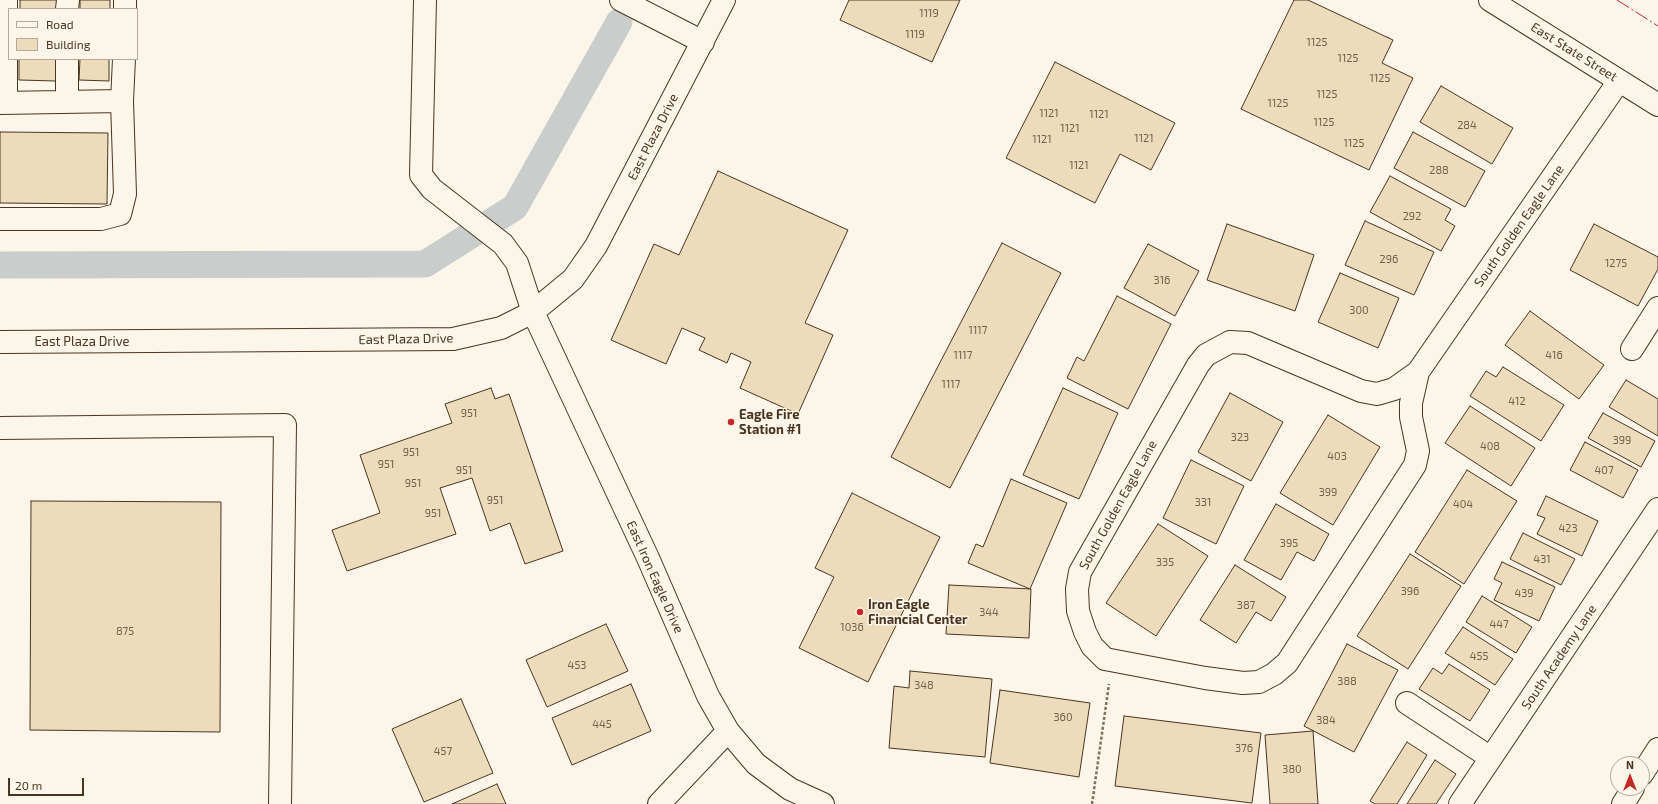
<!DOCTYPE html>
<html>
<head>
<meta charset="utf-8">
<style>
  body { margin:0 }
  #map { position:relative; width:1658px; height:804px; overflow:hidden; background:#fbf6e9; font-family:"Exo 2",sans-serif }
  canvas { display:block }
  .legend { position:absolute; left:8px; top:8px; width:130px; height:52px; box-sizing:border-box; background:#fbf6e9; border:1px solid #b4a999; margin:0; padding:5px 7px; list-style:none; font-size:12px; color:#4a3520 }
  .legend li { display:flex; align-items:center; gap:8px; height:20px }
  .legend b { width:20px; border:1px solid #b4a999 }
  .north { position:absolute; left:1610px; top:756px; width:40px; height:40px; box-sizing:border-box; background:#fbf6e9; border:1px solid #b4a999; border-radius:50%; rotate:0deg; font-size:11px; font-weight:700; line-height:16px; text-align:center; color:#4a3520 }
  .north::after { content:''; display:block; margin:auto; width:14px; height:18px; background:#c62828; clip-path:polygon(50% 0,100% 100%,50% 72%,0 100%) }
  .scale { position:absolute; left:8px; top:778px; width:76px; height:18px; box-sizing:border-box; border:2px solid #4a3520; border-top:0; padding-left:5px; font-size:12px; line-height:14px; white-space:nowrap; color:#4a3520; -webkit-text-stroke:3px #fbf6e9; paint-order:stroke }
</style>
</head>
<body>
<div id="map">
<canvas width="1658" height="804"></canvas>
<ul class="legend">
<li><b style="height:5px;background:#fbf6e9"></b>Road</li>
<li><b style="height:11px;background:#ecdcbc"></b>Building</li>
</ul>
<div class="north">N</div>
<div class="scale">20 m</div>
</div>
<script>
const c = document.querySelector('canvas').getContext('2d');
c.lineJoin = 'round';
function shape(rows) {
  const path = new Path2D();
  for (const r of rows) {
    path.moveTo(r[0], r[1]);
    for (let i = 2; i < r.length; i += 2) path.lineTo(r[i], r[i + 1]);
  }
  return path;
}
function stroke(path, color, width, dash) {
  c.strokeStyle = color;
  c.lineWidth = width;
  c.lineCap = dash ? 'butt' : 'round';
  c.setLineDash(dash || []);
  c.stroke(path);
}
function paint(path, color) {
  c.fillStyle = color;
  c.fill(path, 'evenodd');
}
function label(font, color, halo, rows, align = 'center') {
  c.font = font + ' "Exo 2",sans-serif';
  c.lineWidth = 3;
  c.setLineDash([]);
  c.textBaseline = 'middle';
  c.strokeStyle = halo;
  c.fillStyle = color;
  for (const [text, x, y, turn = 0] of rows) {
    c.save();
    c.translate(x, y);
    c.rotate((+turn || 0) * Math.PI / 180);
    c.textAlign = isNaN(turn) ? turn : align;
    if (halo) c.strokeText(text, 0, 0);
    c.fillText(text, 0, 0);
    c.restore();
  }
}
stroke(shape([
  [0,265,425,264,515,207,619,22]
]), '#c9cecd', 27);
const building = shape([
  [20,0,57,0,57,9,20,9,20,0],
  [80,0,110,0,110,9,80,9,80,0],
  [849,0,960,0,932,62,840,20,849,0],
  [1294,0,1308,0,1393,40,1382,63,1413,78,1369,170,1241,109,1294,0],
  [19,59,56,59,56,81,19,80,19,59],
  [80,59,109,59,109,81,79,80,80,59],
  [1055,62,1175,123,1151,170,1120,154,1095,203,1006,158,1055,62],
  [1441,86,1513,128,1492,164,1420,122,1441,86],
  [0,132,108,133,107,204,0,203,0,132],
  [1413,132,1485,171,1465,207,1394,168,1413,132],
  [718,171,848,230,805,323,833,335,798,414,740,388,751,362,731,353,727,363,699,350,705,338,682,328,666,364,611,340,654,244,679,255,718,171],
  [1390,176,1451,209,1445,220,1455,226,1441,251,1370,212,1390,176],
  [1365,221,1434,252,1414,295,1345,265,1365,221],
  [1227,224,1314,255,1295,311,1207,280,1227,224],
  [1594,224,1658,257,1658,269,1638,306,1570,270,1594,224],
  [1002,243,1061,273,950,488,891,457,1002,243],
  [1148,244,1199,271,1175,316,1124,288,1148,244],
  [1340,273,1399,298,1378,348,1318,322,1340,273],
  [1117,296,1171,324,1128,409,1067,378,1077,357,1084,361,1117,296],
  [1530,311,1604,365,1579,399,1505,345,1530,311],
  [1503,367,1564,405,1541,441,1470,396,1486,371,1496,377,1503,367],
  [1626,380,1658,399,1658,436,1609,407,1626,380],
  [491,388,495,399,509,394,563,551,525,564,510,523,490,531,472,478,440,488,456,534,347,571,332,530,380,513,360,455,452,423,445,404,491,388],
  [1063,388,1118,413,1079,499,1023,475,1063,388],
  [1230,393,1283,422,1251,481,1198,452,1230,393],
  [1470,406,1535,448,1511,486,1445,443,1470,406],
  [1603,413,1655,441,1641,467,1588,438,1603,413],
  [1328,415,1380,447,1333,525,1280,493,1328,415],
  [1585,442,1638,470,1623,498,1570,470,1585,442],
  [1191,460,1244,486,1216,544,1163,518,1191,460],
  [1467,470,1517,501,1464,584,1415,552,1467,470],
  [1011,479,1067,503,1030,589,968,563,976,544,983,547,1011,479],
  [852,493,940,537,868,682,799,648,834,577,815,568,852,493],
  [1546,496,1598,521,1582,556,1537,534,1545,518,1537,515,1546,496],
  [31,501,221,502,220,732,30,730,31,501],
  [1276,504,1329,534,1314,561,1297,552,1281,580,1244,560,1276,504],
  [1158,524,1208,556,1156,636,1106,603,1158,524],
  [1523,533,1575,559,1561,585,1510,559,1523,533],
  [1410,554,1461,586,1408,669,1357,636,1410,554],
  [1502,562,1555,587,1539,621,1494,600,1502,583,1494,579,1502,562],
  [1235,565,1286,597,1271,621,1256,612,1236,643,1200,620,1235,565],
  [949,585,1031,589,1029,638,946,634,949,585],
  [1482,596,1532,627,1516,653,1466,622,1482,596],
  [606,624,628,671,547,707,526,660,606,624],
  [1463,627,1513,659,1495,685,1445,653,1463,627],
  [1347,644,1398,670,1354,752,1304,726,1347,644],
  [1449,664,1490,690,1470,721,1419,689,1433,668,1442,674,1449,664],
  [910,671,992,679,985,757,889,748,894,686,909,688,910,671],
  [631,684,651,731,572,765,552,718,631,684],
  [1000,690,1090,703,1079,777,990,763,1000,690],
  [461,699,493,773,424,802,392,729,461,699],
  [1124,716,1261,733,1252,803,1115,786,1124,716],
  [1313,731,1318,804,1270,804,1265,735,1313,731],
  [1407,742,1427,755,1397,804,1375,804,1370,801,1407,742],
  [1435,760,1456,774,1436,804,1407,804,1435,760],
  [497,784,506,804,452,804,497,784]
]);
paint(building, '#ecdcbc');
stroke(building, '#4a3520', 1);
const minor = shape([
  [425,0,421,175,432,189,503,244,517,263,533,312,648,558,708,696,728,731,756,764,790,789,823,804],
  [621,0,703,42],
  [67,9,68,0],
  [125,9,125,0],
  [67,102,67,59],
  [0,103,122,101,124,59],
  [6,103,6,0],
  [0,219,101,219,120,214,125,194,122,101],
  [0,342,453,339,501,328,533,312,573,279,596,246,724,0],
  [1230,342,1248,343,1361,391,1377,394,1394,389,1418,372,1411,403,1411,417,1418,451,1415,465,1287,663,1274,674,1259,682,1243,683,1205,678,1105,659,1092,646,1085,632,1078,611,1077,589,1080,572,1198,365,1206,355,1230,342],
  [1632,349,1658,308],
  [1418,372,1619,81],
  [0,428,285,425,280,804],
  [1407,703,1491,758],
  [1642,774,1658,749],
  [659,804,728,731],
  [1460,804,1658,509],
  [1623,804,1633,788]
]);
const major = shape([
  [1490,0,1658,105]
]);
stroke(minor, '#4a3520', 24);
stroke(major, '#4a3520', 24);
stroke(shape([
  [1092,804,1109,684]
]), '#7f6f5c', 2.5, [3, 2]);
stroke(minor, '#fbf6e9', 22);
stroke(major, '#fbf6e9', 22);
stroke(shape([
  [1617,0,1658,26]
]), '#c62828', 1, [14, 3, 2, 3]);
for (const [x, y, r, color] of [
  [731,422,4,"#c62828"],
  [860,612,4,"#c62828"]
]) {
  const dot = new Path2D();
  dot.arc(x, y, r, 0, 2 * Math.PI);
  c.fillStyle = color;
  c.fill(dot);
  stroke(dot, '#fbf6e9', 1.5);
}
label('11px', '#725f47', null, [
  ["1119",929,13],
  ["1119",915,34],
  ["1125",1317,42],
  ["1125",1348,58],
  ["1125",1380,78],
  ["1125",1327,94],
  ["1125",1278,103],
  ["1121",1049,113],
  ["1121",1099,114],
  ["1125",1324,122],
  ["284",1467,125],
  ["1121",1070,128],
  ["1121",1144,138],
  ["1121",1042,139],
  ["1125",1354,143],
  ["1121",1079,165],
  ["288",1439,170],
  ["292",1412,216],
  ["296",1389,259],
  ["1275",1616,263],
  ["316",1162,280],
  ["300",1359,310],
  ["1117",978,330],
  ["1117",963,355],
  ["416",1554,355],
  ["1117",951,384],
  ["412",1517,401],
  ["951",469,413],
  ["323",1240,437],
  ["399",1622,440],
  ["408",1490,446],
  ["951",411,452],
  ["403",1337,456],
  ["951",386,464],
  ["951",464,470],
  ["407",1604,470],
  ["951",413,483],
  ["399",1328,492],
  ["951",495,500],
  ["331",1203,502],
  ["404",1463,504],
  ["951",433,513],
  ["423",1568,528],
  ["395",1289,543],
  ["431",1542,559],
  ["335",1165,562],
  ["396",1410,591],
  ["439",1524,593],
  ["387",1246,605],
  ["344",989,612],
  ["447",1499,624],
  ["1036",852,627],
  ["875",125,631],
  ["455",1479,656],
  ["453",577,665],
  ["388",1347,681],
  ["348",924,685],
  ["360",1063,717],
  ["384",1326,720],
  ["445",602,724],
  ["376",1244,748],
  ["457",443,751],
  ["380",1292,769]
]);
label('13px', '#4a3520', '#fbf6e9', [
  ["East State Street",1574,52,32],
  ["East Plaza Drive",653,137,-63],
  ["South Golden Eagle Lane",1519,226,-55],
  ["East Plaza Drive",406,339,-1],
  ["East Plaza Drive",82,342],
  ["South Golden Eagle Lane",1118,505,-61],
  ["East Iron Eagle Drive",655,577,66],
  ["South Academy Lane",1559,657,-56]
]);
label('bold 13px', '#4a3520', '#fbf6e9', [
  ["Eagle Fire",739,415],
  ["Station #1",739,430],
  ["Iron Eagle",868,605],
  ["Financial Center",868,620]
], 'left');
</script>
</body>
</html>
